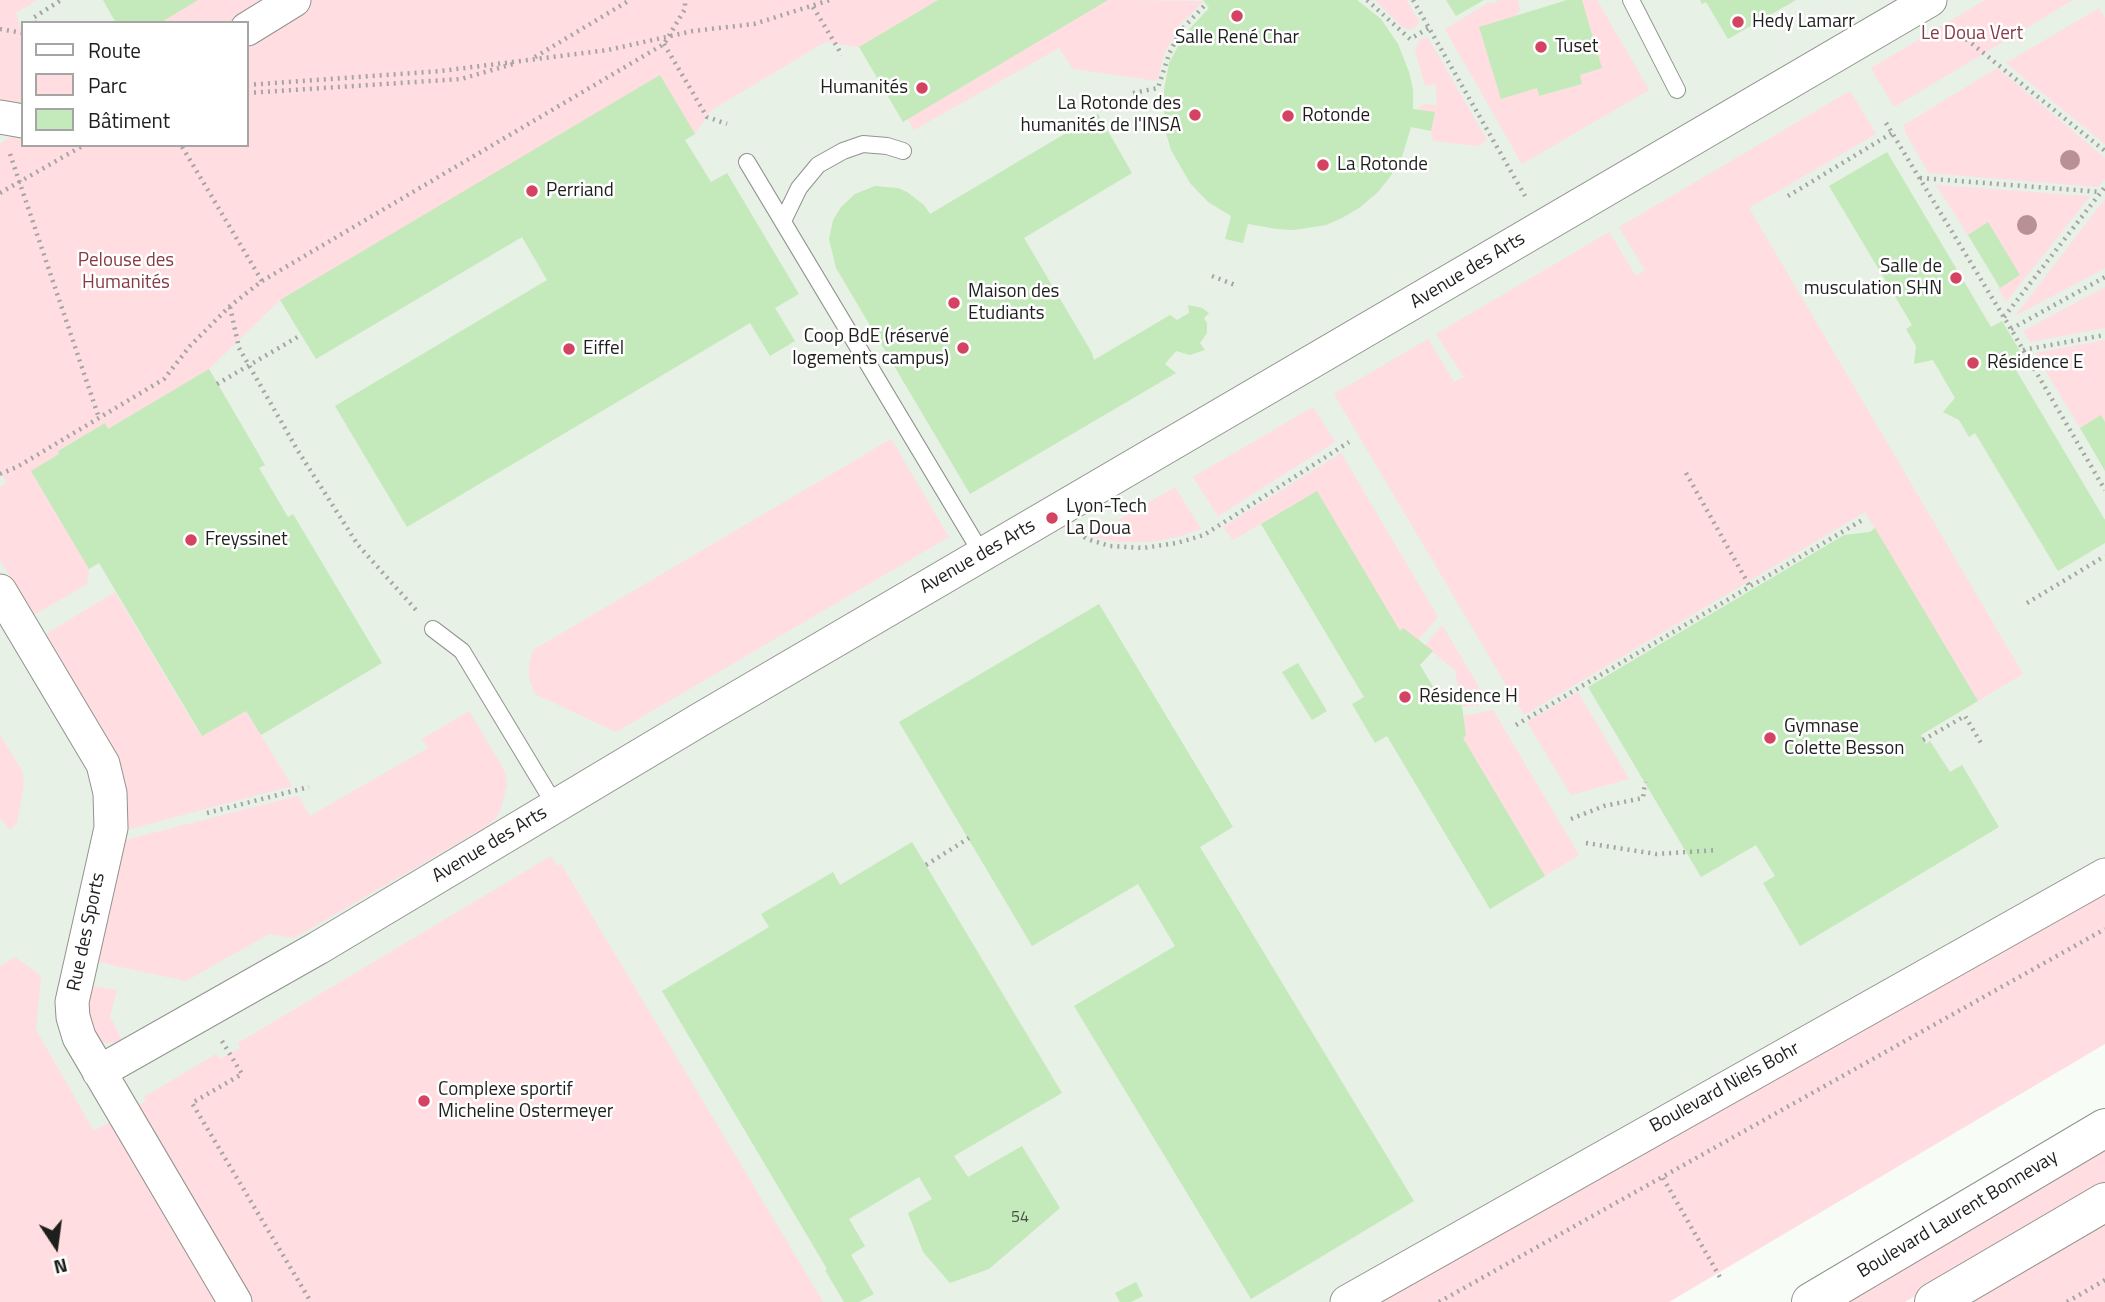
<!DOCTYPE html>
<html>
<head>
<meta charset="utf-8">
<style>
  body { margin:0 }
  #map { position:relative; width:2105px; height:1302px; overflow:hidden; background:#f7fcf6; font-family:"Titillium Web",sans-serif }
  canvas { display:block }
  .legend { position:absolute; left:21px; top:21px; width:228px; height:126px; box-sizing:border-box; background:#fff; border:2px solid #a5a5a5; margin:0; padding:9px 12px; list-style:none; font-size:21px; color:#1e1f1d }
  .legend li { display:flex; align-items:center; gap:14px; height:35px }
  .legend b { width:35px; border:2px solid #a5a5a5 }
  .north { position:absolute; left:21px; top:1211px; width:70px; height:70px; -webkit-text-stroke:5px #fff; paint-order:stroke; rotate:167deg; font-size:19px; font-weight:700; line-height:28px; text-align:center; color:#1e1f1d }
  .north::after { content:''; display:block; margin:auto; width:24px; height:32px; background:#1e1f1d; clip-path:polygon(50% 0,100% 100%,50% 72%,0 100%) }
</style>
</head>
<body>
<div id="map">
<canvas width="2105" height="1302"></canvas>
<ul class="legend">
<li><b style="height:9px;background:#fff"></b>Route</li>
<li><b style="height:19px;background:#ffdde0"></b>Parc</li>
<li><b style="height:19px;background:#c4e9bb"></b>Bâtiment</li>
</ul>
<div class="north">N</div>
</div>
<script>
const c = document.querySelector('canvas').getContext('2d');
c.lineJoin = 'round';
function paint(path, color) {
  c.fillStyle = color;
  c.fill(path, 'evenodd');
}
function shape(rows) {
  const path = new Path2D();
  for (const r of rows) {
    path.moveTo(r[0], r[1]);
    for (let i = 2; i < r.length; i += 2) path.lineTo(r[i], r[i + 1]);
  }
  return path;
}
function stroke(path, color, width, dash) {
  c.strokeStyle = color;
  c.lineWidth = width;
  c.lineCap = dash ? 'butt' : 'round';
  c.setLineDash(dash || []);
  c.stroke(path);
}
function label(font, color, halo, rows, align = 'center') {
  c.font = font + ' "Titillium Web",sans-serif';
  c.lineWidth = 5;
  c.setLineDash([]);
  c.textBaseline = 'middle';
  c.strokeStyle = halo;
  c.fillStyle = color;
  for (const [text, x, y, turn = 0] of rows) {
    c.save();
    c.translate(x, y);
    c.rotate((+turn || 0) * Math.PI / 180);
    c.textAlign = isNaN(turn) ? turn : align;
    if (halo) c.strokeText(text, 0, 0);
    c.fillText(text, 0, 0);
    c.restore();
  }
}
paint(shape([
  [0,0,2105,0,2105,890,1377,1302,0,1302],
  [23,23,247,23,247,145,23,145]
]), '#e8f1e5');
paint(shape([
  [0,0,37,0,16,13,23,37,23,104,0,102],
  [198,0,938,0,859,47,825,42,710,111,695,134,660,76,280,300,209,369,108,429,104,424,58,450,59,454,31,471,89,569,87,584,34,615,0,560,0,487,6,483,0,468,0,144,23,128,23,145,247,145,247,23,160,23],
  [1108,0,1204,1,1181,23,1164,54,1157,81,1073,69,1059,48,914,130,908,119],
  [1375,0,1406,0,1419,21,1417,25,1414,28,1409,30,1403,28],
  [1498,0,1518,0,1520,10,1516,16,1479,27,1501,99,1537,88,1540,96,1582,84,1580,75,1602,68,1582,0,1597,0,1649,90,1522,164,1445,29,1490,2,1495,4],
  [1985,0,2073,0,1894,107,1871,68],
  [2099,8,2105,18,2105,144,2006,63],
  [1428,38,1487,140,1478,146,1433,141,1431,131,1435,113,1419,110,1420,106,1425,104,1437,105,1436,84,1425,86,1415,50,1420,39],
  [1997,68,2105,158,2105,179,2098,187,1929,173,1905,132,1904,125],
  [1850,91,1876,134,1749,208,2023,674,1978,701,1865,512,1524,715,1334,394,1428,339,1454,382,1464,377,1436,334,1609,232,1636,276,1645,270,1619,227],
  [1936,185,2090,196,2006,302,1998,289,2020,275,1987,223,1968,235],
  [2105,199,2105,268,2015,316],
  [2105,287,2105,328,2030,342,2023,331],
  [2105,340,2105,422,2101,416,2080,428,2035,353],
  [1313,407,1335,442,1218,516,1193,477],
  [891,439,949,537,616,732,535,694,529,679,529,665,533,650],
  [1341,453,1438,617,1418,640,1403,629,1400,631,1317,491,1233,540,1223,527],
  [1175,487,1201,529,1177,537,1150,542,1119,542,1090,537],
  [115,592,201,736,246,711,292,786,126,830,127,794,115,753,46,634],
  [1442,625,1489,704,1462,707,1455,670,1425,646],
  [1578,692,1629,779,1571,795,1527,722],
  [1493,710,1579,855,1545,876,1463,738,1466,736,1463,716],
  [469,711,505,772,507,785,501,808,496,818,487,826,294,938,269,934,186,981,98,962,125,840,298,796,310,816,428,748,422,739],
  [0,735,22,771,24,783,17,823,10,830,0,818],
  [551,856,557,866,561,864,823,1302,0,1302,0,966,15,957,41,976,36,1030,94,1131,146,1101,144,1097,216,1054,220,1059,240,1048,238,1043],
  [2105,890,2105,1044,1669,1302,1377,1302],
  [92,986,117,990,110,1016,122,1040,118,1043,103,1043,94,1033,89,1016,88,1002],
  [2105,1146,2105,1184,1905,1302,1841,1302],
  [2105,1222,2105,1302,1969,1302]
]), '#ffdde0');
paint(shape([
  [103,0,198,0,160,23,116,23],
  [938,0,1108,0,903,122,859,47],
  [1203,0,1357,0,1381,19,1398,44,1409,72,1413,89,1413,109,1435,112,1431,131,1411,127,1402,157,1390,177,1377,193,1359,208,1342,218,1326,225,1294,230,1277,229,1248,224,1243,243,1225,239,1231,216,1208,202,1190,183,1171,150,1164,126,1164,90,1169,63,1184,35,1209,8],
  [1446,0,1484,0,1456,16],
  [1567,0,1582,0,1602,68,1580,75,1582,84,1539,96,1537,88,1501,99,1479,27],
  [1700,0,1796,0,1728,39,1706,2,1702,4],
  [660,75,695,134,685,140,711,182,727,173,799,294,775,308,795,341,770,356,750,323,407,527,335,406,547,280,522,237,316,359,280,300],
  [1098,114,1132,173,1024,238,1092,353,1094,360,1170,315,1177,320,1189,313,1188,305,1202,308,1209,313,1204,318,1207,323,1207,333,1200,343,1205,350,1190,355,1176,351,1165,364,1176,373,970,494,836,268,829,239,833,220,841,207,855,194,875,186,898,188,907,192,924,205,930,214],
  [1887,152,1991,327,2002,321,2024,358,2013,365,2105,520,2105,543,2058,571,1975,433,1969,437,1959,420,1943,412,1955,398,1933,360,1914,364,1916,346,1906,329,1912,325,1829,186],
  [1988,222,2020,275,2000,288,1968,235],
  [209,369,265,465,259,468,288,517,293,514,382,663,261,735,246,711,202,736,99,563,89,569,31,471,59,454,58,451,105,423,108,429],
  [2101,415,2105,422,2105,471,2080,428],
  [1317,491,1400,631,1403,628,1433,651,1420,665,1443,703,1461,699,1466,736,1463,738,1545,876,1490,909,1387,736,1375,743,1352,704,1364,697,1261,524],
  [1875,528,1978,701,1921,735,1926,744,1930,741,1950,772,1962,765,1999,827,1800,946,1763,883,1775,876,1756,845,1701,877,1588,687,1844,535,1870,532],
  [1099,604,1233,827,1200,847,1414,1201,1251,1299,1074,1006,1175,946,1138,884,1032,946,899,722],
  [1298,663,1327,711,1312,720,1282,672],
  [912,842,1062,1093,954,1156,968,1177,1022,1146,1060,1208,989,1269,950,1283,923,1252,908,1213,932,1199,919,1177,849,1219,865,1246,851,1255,874,1294,859,1302,844,1302,825,1270,827,1269,662,991,769,927,761,914,833,872,840,885],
  [1136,1282,1143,1296,1131,1302,1120,1302,1115,1293]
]), '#c4e9bb');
const lane = shape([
  [1631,0,1677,90],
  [747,162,982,554],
  [783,221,799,188,818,165,843,151,863,144,887,146,903,151],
  [433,629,462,651,555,805]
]);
const street = shape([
  [247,29,294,0],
  [0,117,23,121],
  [0,591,103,764,110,793,111,828,72,1002,73,1017,79,1037,235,1302],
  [99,1072,318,948,701,719,1930,0],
  [1347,1302,2105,875]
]);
const primary = shape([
  [1811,1302,2105,1128],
  [1934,1302,2105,1202]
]);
stroke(lane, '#90948f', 18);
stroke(street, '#90948f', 35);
stroke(primary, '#90948f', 40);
stroke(shape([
  [1367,0,1410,39,1429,28],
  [1413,0,1525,196],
  [813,7,842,55],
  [35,23,33,18,61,0],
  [1950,26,2105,151],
  [0,29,23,33],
  [664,44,707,117,727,124],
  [535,57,630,0],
  [247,85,441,71,608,50,693,31,754,24,830,0],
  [247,93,461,79,513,64],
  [1133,93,1158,88,1169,54,1181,30,1206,4],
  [1886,123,2011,329,2105,490],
  [10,154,99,418],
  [1920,178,2101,192],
  [0,193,84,145],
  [1788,196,1892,133],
  [1212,276,1235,285],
  [262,281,664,44,685,9,685,0],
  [230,307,239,348,298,451,358,545,416,610],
  [2004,317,2105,187],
  [2011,329,2105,277],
  [2023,350,2105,335],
  [1686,473,1749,585],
  [0,474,17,467,164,379,190,346,230,306,262,281,181,145],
  [1084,537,1087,539,1110,546,1143,548,1177,543,1204,535,1349,442],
  [2027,603,2105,556],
  [1516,725,1864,519],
  [1923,740,1965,716,1981,743],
  [207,813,309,787],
  [1571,819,1604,806,1643,798,1645,782],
  [1586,843,1656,854,1718,850],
  [926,865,969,838],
  [222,1041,242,1074,192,1103,311,1302],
  [1663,1178,1721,1279],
  [1439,1302,2105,929],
  [2067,1302,2105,1280]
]), '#a3a6a2', 4.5, [2, 5]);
stroke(lane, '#fff', 16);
stroke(street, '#fff', 33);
stroke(primary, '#fff', 38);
stroke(shape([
  [217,384,301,335]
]), '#a3a6a2', 4.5, [2, 5]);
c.fillStyle = '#b89195';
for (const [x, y] of [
  [2070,160],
  [2027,225]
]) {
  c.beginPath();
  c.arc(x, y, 10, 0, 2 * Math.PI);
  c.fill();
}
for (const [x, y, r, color] of [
  [1237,16,7,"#d44462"],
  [1738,22,7,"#d44462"],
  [1541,47,7,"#d44462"],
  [922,88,7,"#d44462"],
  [1195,115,7,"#d44462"],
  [1288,116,7,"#d44462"],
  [1323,165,7,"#d44462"],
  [532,191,7,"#d44462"],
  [1956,278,7,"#d44462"],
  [954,303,7,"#d44462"],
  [963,348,7,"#d44462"],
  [569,349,7,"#d44462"],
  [1973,363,7,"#d44462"],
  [1052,518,7,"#d44462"],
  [191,540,7,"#d44462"],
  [1405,697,7,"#d44462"],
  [1770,738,7,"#d44462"],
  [424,1101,7,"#d44462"]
]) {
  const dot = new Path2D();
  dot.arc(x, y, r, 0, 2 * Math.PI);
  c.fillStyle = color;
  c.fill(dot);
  stroke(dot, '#fff', 2.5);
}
label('16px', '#485244', null, [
  ["54",1020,1218]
]);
label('19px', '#1e1f1d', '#fff', [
  ["Hedy Lamarr",1752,22],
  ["Salle René Char",1237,38,"center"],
  ["Tuset",1555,47],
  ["Humanités",908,88,"right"],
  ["La Rotonde des",1181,104,"right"],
  ["humanités de l'INSA",1181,126,"right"],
  ["Rotonde",1302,116],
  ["La Rotonde",1337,165],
  ["Perriand",546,191],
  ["Salle de",1942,267,"right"],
  ["musculation SHN",1942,289,"right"],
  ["Maison des",968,292],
  ["Etudiants",968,314],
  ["Coop BdE (réservé",949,337,"right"],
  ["logements campus)",949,359,"right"],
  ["Eiffel",583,349],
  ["Résidence E",1987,363],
  ["Lyon-Tech",1066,507],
  ["La Doua",1066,529],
  ["Freyssinet",205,540],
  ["Résidence H",1419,697],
  ["Gymnase",1784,727],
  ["Colette Besson",1784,749],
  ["Complexe sportif",438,1090],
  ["Micheline Ostermeyer",438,1112]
], 'left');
label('19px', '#853a46', '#fff', [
  ["Le Doua Vert",1972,34],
  ["Pelouse des",126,261],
  ["Humanités",126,283]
]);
label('19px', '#1e1f1d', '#fff', [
  ["Avenue des Arts",1468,271,-31],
  ["Avenue des Arts",978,557,-30],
  ["Avenue des Arts",490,845,-31],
  ["Rue des Sports",87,932,-78],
  ["Boulevard Niels Bohr",1725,1088,-29],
  ["Boulevard Laurent Bonnevay",1958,1215,-31]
]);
</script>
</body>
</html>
